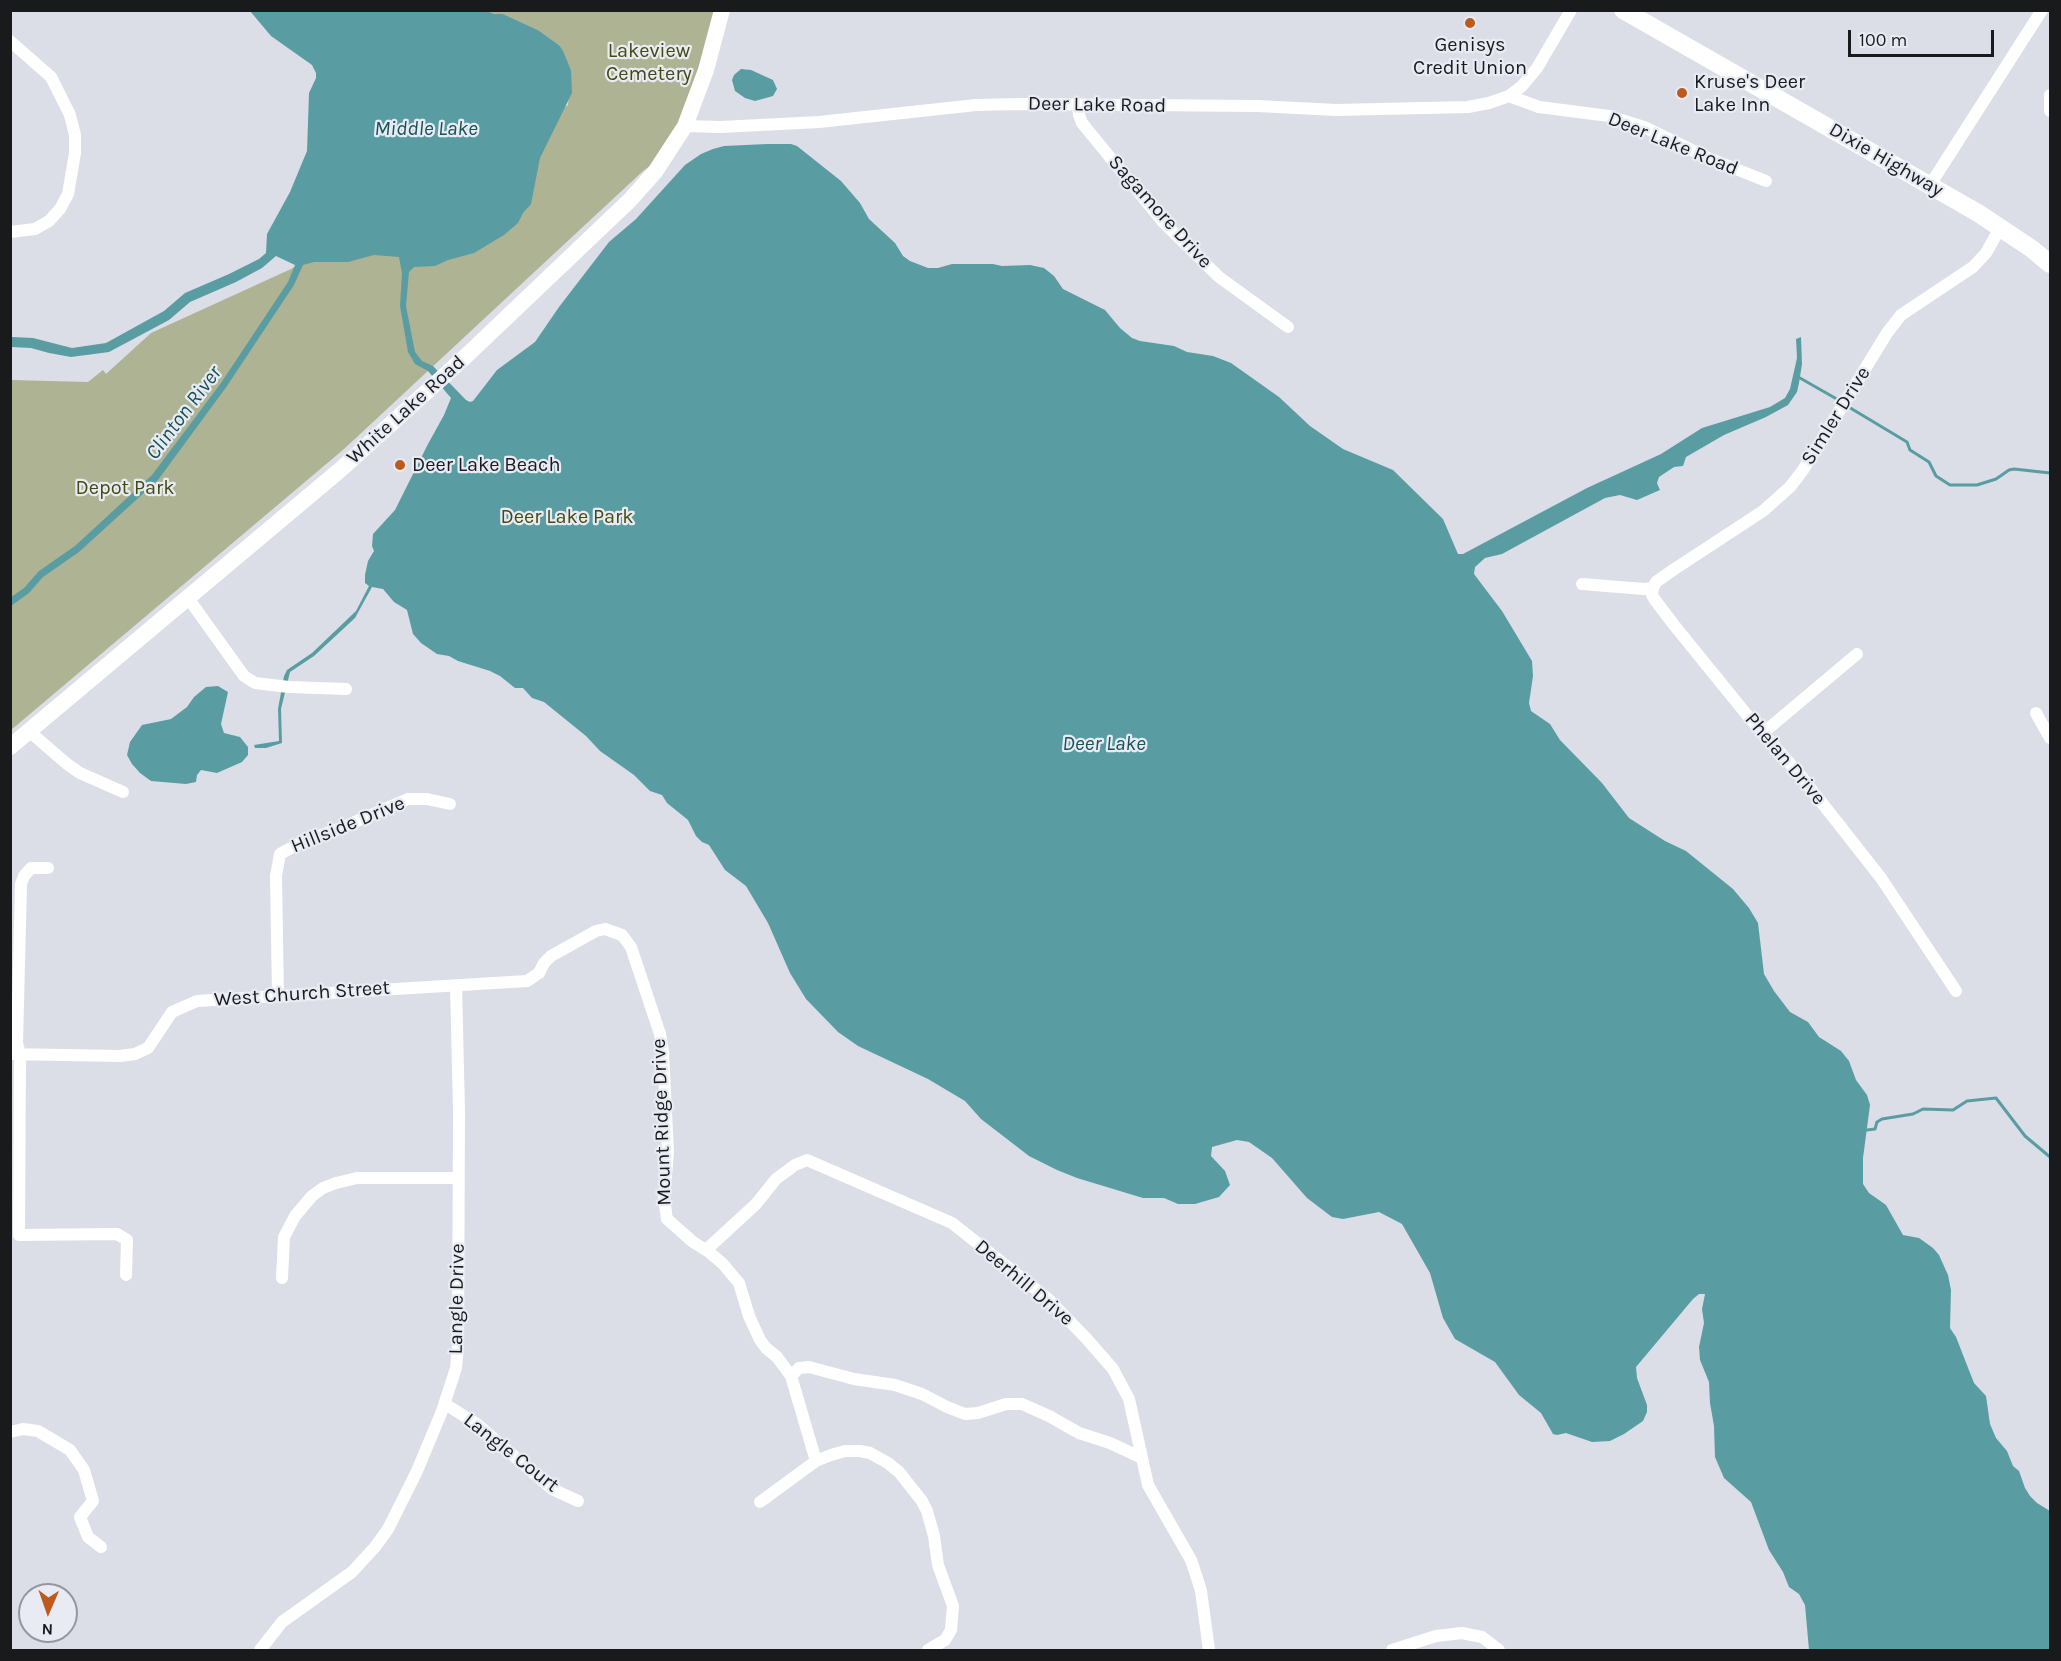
<!DOCTYPE html>
<html>
<head>
<meta charset="utf-8">
<style>
  body { margin:0 }
  #map { position:relative; width:2061px; height:1661px; overflow:hidden; background:#dbdee6; font-family:Karla,sans-serif }
  canvas { display:block }
  .frame { position:absolute; inset:0; border:12px solid #181a1c; pointer-events:none }
  .north { position:absolute; left:18px; top:1583px; width:60px; height:60px; box-sizing:border-box; background:#e8ebf3; border:2px solid #95979d; border-radius:50%; rotate:182deg; font-size:16px; font-weight:700; line-height:24px; text-align:center; color:#181a1c }
  .north::after { content:''; display:block; margin:auto; width:21px; height:27px; background:#bc5b1c; clip-path:polygon(50% 0,100% 100%,50% 72%,0 100%) }
  .scale { position:absolute; left:1848px; top:30px; width:146px; height:27px; box-sizing:border-box; border:3px solid #181a1c; border-top:0; padding-left:8px; font-size:18px; line-height:21px; white-space:nowrap; color:#181a1c; -webkit-text-stroke:4px #e8ebf3; paint-order:stroke }
</style>
</head>
<body>
<div id="map">
<canvas width="2061" height="1661"></canvas>
<div class="frame"></div>
<div class="north">N</div>
<div class="scale">100 m</div>
</div>
<script>
const c = document.querySelector('canvas').getContext('2d');
c.lineJoin = 'round';
function paint(path, color) {
  c.fillStyle = color;
  c.fill(path, 'evenodd');
}
function shape(rows) {
  const path = new Path2D();
  for (const r of rows) {
    path.moveTo(r[0], r[1]);
    for (let i = 2; i < r.length; i += 2) path.lineTo(r[i], r[i + 1]);
  }
  return path;
}
function stroke(path, color, width, dash) {
  c.strokeStyle = color;
  c.lineWidth = width;
  c.lineCap = dash ? 'butt' : 'round';
  c.setLineDash(dash || []);
  c.stroke(path);
}
function label(font, color, halo, rows, align = 'center') {
  c.font = font + ' Karla,sans-serif';
  c.lineWidth = 4.5;
  c.setLineDash([]);
  c.textBaseline = 'middle';
  c.strokeStyle = halo;
  c.fillStyle = color;
  for (const [text, x, y, turn = 0] of rows) {
    c.save();
    c.translate(x, y);
    c.rotate((+turn || 0) * Math.PI / 180);
    c.textAlign = isNaN(turn) ? turn : align;
    if (halo) c.strokeText(text, 0, 0);
    c.fillText(text, 0, 0);
    c.restore();
  }
}
paint(shape([
  [487,11,716,11,693,96,658,160,643,171,344,449,11,730,11,380,88,382,103,370,106,374,151,333,291,269,568,105,571,70,559,45,538,30,503,14,494,14]
]), '#aeb393');
paint(shape([
  [250,11,487,11,494,14,503,14,538,30,559,45,563,51,571,70,572,93,540,158,531,204,523,213,518,223,504,235,474,253,448,260,435,266,414,267,409,272,406,306,415,352,422,361,433,366,466,400,470,402,473,401,497,370,535,342,559,307,609,242,636,219,685,165,701,154,713,149,724,146,767,144,791,144,797,146,841,181,860,203,869,219,895,243,903,256,910,261,928,268,938,268,952,264,993,264,1002,266,1030,265,1044,268,1054,276,1063,289,1105,310,1120,328,1132,338,1140,341,1174,346,1187,352,1213,356,1231,363,1279,397,1310,426,1343,449,1393,470,1443,519,1458,554,1463,554,1587,488,1661,454,1702,428,1770,407,1785,398,1790,389,1797,358,1796,339,1801,337,1802,364,1799,383,1797,392,1788,405,1766,417,1724,435,1686,457,1683,466,1674,467,1659,477,1657,483,1660,490,1637,500,1620,495,1605,498,1502,554,1485,558,1475,567,1474,574,1502,611,1532,661,1533,676,1529,703,1531,711,1550,724,1560,740,1602,783,1629,818,1665,841,1686,851,1733,889,1749,908,1758,923,1764,974,1774,991,1790,1012,1808,1022,1819,1037,1841,1051,1849,1061,1856,1080,1867,1095,1870,1105,1863,1158,1863,1184,1869,1193,1886,1205,1903,1235,1919,1238,1933,1248,1939,1255,1948,1275,1951,1290,1950,1328,1956,1337,1974,1383,1986,1396,1990,1424,1996,1438,2007,1451,2013,1466,2019,1471,2025,1488,2030,1496,2037,1503,2050,1511,2050,1650,1809,1650,1805,1605,1799,1594,1789,1587,1783,1572,1769,1550,1751,1502,1724,1478,1715,1457,1714,1426,1710,1403,1709,1382,1700,1360,1699,1347,1704,1323,1702,1309,1705,1294,1699,1294,1693,1299,1636,1367,1637,1378,1647,1405,1647,1412,1643,1421,1624,1434,1610,1441,1592,1442,1566,1433,1557,1435,1553,1434,1541,1413,1519,1395,1495,1362,1455,1339,1443,1318,1430,1273,1402,1224,1379,1212,1343,1219,1332,1217,1307,1198,1272,1158,1249,1142,1237,1140,1212,1147,1211,1156,1225,1171,1230,1185,1219,1197,1195,1204,1178,1204,1164,1198,1143,1198,1077,1178,1057,1170,1029,1156,981,1119,965,1101,928,1079,858,1046,838,1032,806,999,790,973,768,923,746,886,725,870,709,845,702,842,696,836,688,820,667,803,662,795,650,791,634,775,600,751,586,736,544,702,532,698,523,688,515,688,500,676,490,671,458,661,449,656,437,654,421,643,413,634,407,610,394,602,383,589,372,587,355,618,314,656,290,672,281,709,282,743,266,748,255,748,254,745,279,741,278,709,284,676,287,670,312,653,356,611,369,586,365,583,365,575,368,561,374,551,372,546,373,534,395,510,428,444,444,415,451,398,428,371,415,364,408,352,400,306,402,273,399,257,374,255,348,262,314,262,303,265,294,285,227,386,158,480,79,552,43,577,29,593,11,606,11,597,24,588,39,571,75,546,152,475,221,383,288,282,295,265,276,256,262,268,236,282,190,302,169,320,109,352,71,357,49,353,31,348,11,347,12,337,33,338,72,348,106,343,164,311,185,293,229,274,259,259,266,253,267,234,290,192,307,151,309,93,316,78,316,73,312,65,271,36],
  [741,69,751,70,773,80,777,89,773,96,755,101,745,98,735,91,732,80,734,75],
  [218,686,228,692,221,724,224,733,240,737,248,747,248,755,242,762,217,773,201,770,197,775,196,782,186,784,151,781,140,773,132,764,127,755,130,742,142,725,171,719,187,707,194,697,206,687]
]), '#599da3');
stroke(shape([
  [1800,378,1842,402],
  [1847,406,1907,442,1910,450,1929,462,1936,476,1950,485,1977,485,1996,479,2009,470,2014,469,2050,473],
  [1867,1130,1875,1129,1877,1122,1882,1119,1913,1114,1923,1109,1953,1110,1967,1101,1996,1098,2025,1136,2050,1157]
]), '#599da3', 3);
stroke(shape([
  [10,41,51,77,70,115,75,135,75,153,68,194,60,209,49,221,35,229,10,232],
  [2050,95,2050,111],
  [1509,96,1539,107,1609,116,1644,127,1706,157,1766,181],
  [1078,105,1079,115,1082,123,1163,222,1219,277,1288,327],
  [685,126,721,127,819,122,976,105,1018,104,1258,106,1336,110,1468,107,1489,103,1509,96,1522,86,1537,68,1571,10],
  [1930,185,2042,10],
  [1582,584,1644,589,1653,588],
  [1653,588,1656,582,1673,570,1763,511,1790,487,1803,470,1887,333,1901,315,1973,267,1986,253,2000,228],
  [1653,588,1652,595,1655,600,1674,625,1747,715,1800,775,1881,878,1956,991],
  [188,598,244,676,255,683,289,687,346,689],
  [2036,713,2050,738],
  [30,732,67,764,80,773,123,792],
  [1763,733,1857,654],
  [48,868,31,868,24,876,21,884,17,1043,20,1054,19,1235,117,1234,127,1240,126,1275],
  [278,995,276,876,280,854,300,843,341,828,408,799,427,799,450,804],
  [10,1054,120,1056,135,1054,148,1048,172,1012,197,1001,527,981,539,973,544,963,551,956,596,931,605,929,622,935,631,947,660,1034,663,1052,668,1152,664,1199,667,1219,693,1242,709,1252,723,1264,739,1283,749,1316,760,1340,766,1348,777,1357,791,1376,816,1461],
  [706,1250,756,1204,776,1179,795,1165,807,1160,952,1223,1048,1299,1086,1338,1113,1369,1129,1399,1148,1485,1191,1560,1197,1578,1201,1591,1209,1650],
  [282,1278,284,1237,295,1216,312,1196,323,1188,336,1183,357,1178,458,1178],
  [791,1376,799,1368,809,1367,854,1379,895,1385,922,1394,947,1407,965,1414,978,1413,1006,1404,1022,1404,1049,1416,1079,1433,1110,1443,1142,1458],
  [445,1404,477,1424,552,1489,578,1501],
  [10,1432,23,1429,38,1431,70,1450,84,1470,93,1501,80,1517,88,1537,101,1547],
  [760,1502,816,1461,831,1455,845,1451,860,1451,870,1453,888,1463,899,1472,922,1501,927,1511,934,1536,938,1565,953,1606,951,1630,945,1640,928,1650],
  [260,1650,282,1622,352,1572,375,1547,388,1529,417,1471,442,1411,456,1368,458,1346,459,1112,456,985],
  [1392,1650,1436,1636,1462,1633,1482,1637,1499,1650]
]), '#fff', 12);
stroke(shape([
  [10,747,340,470,465,357,629,201,655,172,685,126,706,70,722,10]
]), '#fff', 16);
stroke(shape([
  [1623,10,1978,213,2032,249,2050,264]
]), '#fff', 18);
for (const [x, y, r, color] of [
  [1470,23,6,"#bc5b1c"],
  [1682,93,6,"#bc5b1c"],
  [400,465,6,"#bc5b1c"]
]) {
  const dot = new Path2D();
  dot.arc(x, y, r, 0, 2 * Math.PI);
  c.fillStyle = color;
  c.fill(dot);
  stroke(dot, '#e8ebf3', 2);
}
label('20px', '#181a1c', '#e8ebf3', [
  ["Genisys",1470,45,"center"],
  ["Credit Union",1470,68,"center"],
  ["Kruse's Deer",1694,82],
  ["Lake Inn",1694,105],
  ["Deer Lake Beach",412,465]
], 'left');
label('20px', '#444a0f', '#e8ebf3', [
  ["Lakeview",649,51],
  ["Cemetery",649,74],
  ["Depot Park",125,488],
  ["Deer Lake Park",567,517]
]);
label('20px', '#181a1c', '#e8ebf3', [
  ["Deer Lake Road",1097,105,1],
  ["Deer Lake Road",1673,144,22],
  ["Dixie Highway",1886,160,30],
  ["Sagamore Drive",1160,212,48],
  ["White Lake Road",406,410,-42],
  ["Simler Drive",1836,416,-58],
  ["Phelan Drive",1785,759,50],
  ["Hillside Drive",348,825,-22],
  ["West Church Street",302,994,-4],
  ["Mount Ridge Drive",662,1122,-92],
  ["Deerhill Drive",1024,1283,40],
  ["Langle Drive",457,1299,-89],
  ["Langle Court",511,1453,38]
]);
label('italic 21px', '#165257', '#e8ebf3', [
  ["Middle Lake",426,129],
  ["Clinton River",184,413,-53],
  ["Deer Lake",1104,744]
]);
</script>
</body>
</html>
